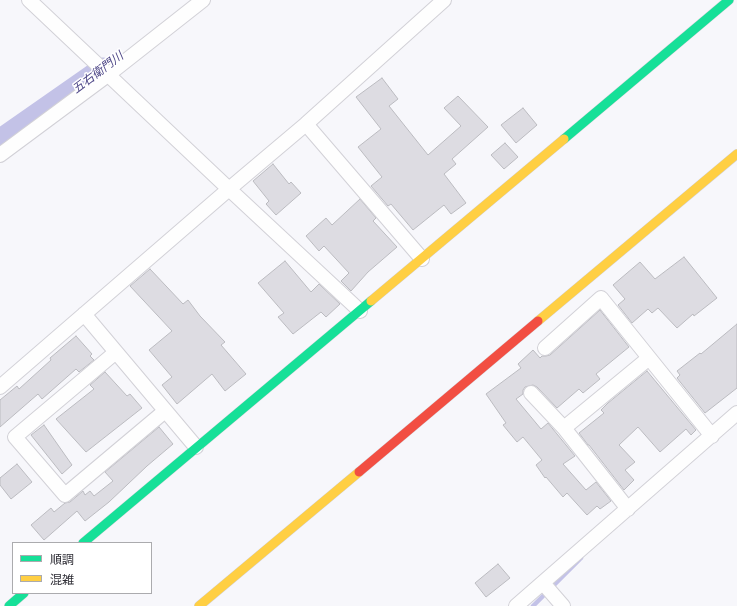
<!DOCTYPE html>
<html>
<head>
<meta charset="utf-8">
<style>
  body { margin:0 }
  #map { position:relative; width:737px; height:606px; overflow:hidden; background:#f7f7fb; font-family:Helvetica,"Noto Sans JP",sans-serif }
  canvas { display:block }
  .legend { position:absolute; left:12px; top:542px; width:140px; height:52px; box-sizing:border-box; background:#fff; border:1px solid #ababae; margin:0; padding:5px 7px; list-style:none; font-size:12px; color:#2d2c34 }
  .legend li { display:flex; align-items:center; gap:8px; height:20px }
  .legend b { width:20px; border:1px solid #ababae }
</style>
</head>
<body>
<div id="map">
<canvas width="737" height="606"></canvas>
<ul class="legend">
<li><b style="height:5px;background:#16e098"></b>順調</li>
<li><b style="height:5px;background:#ffcf43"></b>混雑</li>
</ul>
</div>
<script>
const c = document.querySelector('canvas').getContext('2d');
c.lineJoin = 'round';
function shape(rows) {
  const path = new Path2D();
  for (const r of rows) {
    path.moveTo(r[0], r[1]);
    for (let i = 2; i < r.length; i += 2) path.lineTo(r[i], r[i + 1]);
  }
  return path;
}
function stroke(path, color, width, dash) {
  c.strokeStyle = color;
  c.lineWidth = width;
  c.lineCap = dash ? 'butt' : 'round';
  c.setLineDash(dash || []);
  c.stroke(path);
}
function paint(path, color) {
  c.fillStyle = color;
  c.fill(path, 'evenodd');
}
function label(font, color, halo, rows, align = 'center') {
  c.font = font + ' Helvetica,"Noto Sans JP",sans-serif';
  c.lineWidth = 3;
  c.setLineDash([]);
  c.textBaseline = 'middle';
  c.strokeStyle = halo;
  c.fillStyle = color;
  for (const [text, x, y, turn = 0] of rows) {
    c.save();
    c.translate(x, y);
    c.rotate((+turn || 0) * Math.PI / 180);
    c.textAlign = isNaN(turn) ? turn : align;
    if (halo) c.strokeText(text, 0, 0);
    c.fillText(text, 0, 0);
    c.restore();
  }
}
stroke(shape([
  [533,606,581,558]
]), '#c3c2e7', 4.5);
stroke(shape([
  [0,143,103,71]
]), '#c3c2e7', 27);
const building = shape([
  [382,78,398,99,389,106,428,155,461,126,444,108,458,96,488,127,452,159,456,164,444,174,466,203,451,214,444,205,413,230,391,204,388,206,371,186,382,177,358,147,381,129,356,97,382,78],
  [523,108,537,125,516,143,501,125,523,108],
  [505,143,518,157,504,169,491,155,505,143],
  [273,164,289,184,291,182,301,193,276,215,266,204,269,201,253,181,273,164],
  [360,199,376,218,373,221,397,247,368,272,351,291,341,281,349,273,324,246,319,251,306,236,326,218,332,225,360,199],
  [684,257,717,298,694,316,693,314,677,328,658,308,652,313,648,309,632,323,618,305,625,299,613,285,640,262,655,279,684,257],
  [285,261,311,292,319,284,340,304,326,317,321,312,293,334,278,317,284,313,258,283,285,261],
  [150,269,183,304,188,300,200,316,225,342,221,345,246,374,225,391,212,374,177,404,162,385,172,377,149,350,172,331,130,286,150,269],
  [600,310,629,347,596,374,600,379,583,393,579,389,557,408,537,387,533,385,525,387,523,390,523,394,516,399,541,429,548,423,575,456,563,464,586,490,596,482,611,501,600,509,597,506,587,515,567,493,563,497,546,477,545,478,536,465,542,460,523,437,517,442,503,425,506,423,486,394,521,368,518,364,533,350,540,358,542,356,546,356,550,355,600,310],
  [737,324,737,388,705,413,677,378,680,375,677,371,700,353,701,354,737,324],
  [76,336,92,354,90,356,94,360,79,372,76,369,42,399,38,394,0,427,0,400,17,386,19,389,51,360,50,358,76,336],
  [647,371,696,430,691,435,686,429,660,452,638,427,619,445,635,462,625,470,634,480,624,490,589,445,588,445,579,433,604,413,601,410,608,403,647,371],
  [105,372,127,396,130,394,142,408,86,452,56,419,94,389,90,385,105,372],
  [44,425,72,465,62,474,31,435,44,425],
  [159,427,173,444,147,466,109,502,85,521,77,511,44,540,31,525,51,508,54,512,65,503,70,502,83,491,85,495,90,491,94,496,113,481,105,472,159,427],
  [17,464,32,482,11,499,0,485,0,478,17,464],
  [498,564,510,578,486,597,475,583,498,564]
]);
paint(building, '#dddce2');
stroke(building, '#bbbbc0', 1);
const street = shape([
  [29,0,229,189,360,311],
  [306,124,422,259],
  [0,155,109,74,203,0],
  [84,314,196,447],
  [545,348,601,298,712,436],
  [116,352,15,437,65,495,165,411],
  [0,387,229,189,306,124,444,0],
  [531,393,564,428,628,509],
  [564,428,649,358],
  [543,583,563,606],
  [516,606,737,413]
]);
const fast = shape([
  [564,139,729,0],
  [83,543,371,301],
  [9,606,24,593]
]);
const slow = shape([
  [371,301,564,139],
  [538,321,737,154],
  [199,606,359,472]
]);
const jam = shape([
  [359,472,538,321]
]);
stroke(street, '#d2d1d7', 16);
stroke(fast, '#d2d1d7', 10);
stroke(slow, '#d2d1d7', 10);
stroke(jam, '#d2d1d7', 10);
stroke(street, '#fefefe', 14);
stroke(fast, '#16e098', 9);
stroke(slow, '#ffcf43', 9);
stroke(jam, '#f24e42', 9);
label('italic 12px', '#4f4888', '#fff', [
  ["五右衛門川",98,73,-37]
]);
</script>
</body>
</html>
